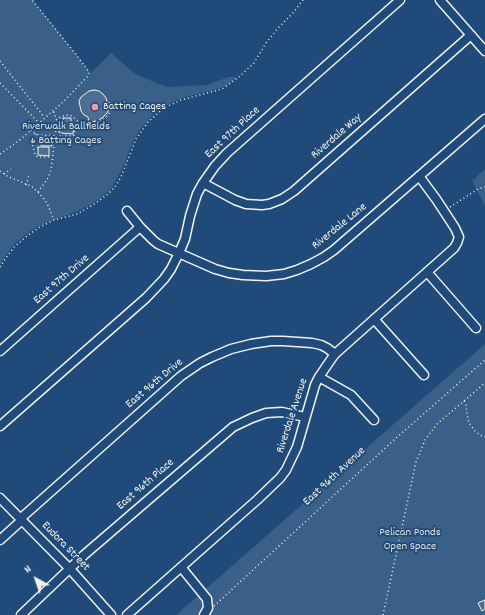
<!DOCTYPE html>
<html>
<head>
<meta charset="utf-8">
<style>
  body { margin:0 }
  #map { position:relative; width:485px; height:615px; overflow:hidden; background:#1f4a7a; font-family:Dekko,sans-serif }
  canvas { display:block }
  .north { position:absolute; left:16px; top:559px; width:40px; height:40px; -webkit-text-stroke:3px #1f4a7a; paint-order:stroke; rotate:320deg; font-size:11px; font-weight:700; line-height:16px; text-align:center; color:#f4f1e8 }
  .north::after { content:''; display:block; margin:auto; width:14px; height:18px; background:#f4f1e8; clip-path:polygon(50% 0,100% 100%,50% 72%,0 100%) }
</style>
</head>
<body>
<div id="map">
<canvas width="485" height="615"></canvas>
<div class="north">N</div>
</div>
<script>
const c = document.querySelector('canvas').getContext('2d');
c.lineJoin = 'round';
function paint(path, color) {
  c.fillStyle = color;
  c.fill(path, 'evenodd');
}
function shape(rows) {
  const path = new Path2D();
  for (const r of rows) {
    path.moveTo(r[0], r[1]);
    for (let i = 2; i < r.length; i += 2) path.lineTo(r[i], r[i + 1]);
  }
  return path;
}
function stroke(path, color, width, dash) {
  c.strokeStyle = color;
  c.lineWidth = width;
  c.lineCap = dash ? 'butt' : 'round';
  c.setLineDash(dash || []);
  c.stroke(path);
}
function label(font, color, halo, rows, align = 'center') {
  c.font = font + ' Dekko,sans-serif';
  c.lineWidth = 3.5;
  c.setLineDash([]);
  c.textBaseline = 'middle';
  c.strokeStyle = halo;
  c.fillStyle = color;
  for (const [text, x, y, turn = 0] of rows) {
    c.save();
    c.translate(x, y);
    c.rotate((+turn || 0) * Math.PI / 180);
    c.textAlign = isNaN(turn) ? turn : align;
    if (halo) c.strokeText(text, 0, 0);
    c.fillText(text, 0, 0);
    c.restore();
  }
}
paint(shape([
  [0,0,33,0,91,73,111,53,134,73,154,82,168,87,207,85,228,77,235,77,236,78,229,84,220,88,211,91,185,97,175,101,164,107,153,115,139,131,133,141,123,167,111,189,101,198,90,205,77,211,49,222,37,227,25,235,13,245,0,264],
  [485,169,485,206,472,181],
  [485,344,485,615,176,615]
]), '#3a5f88');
const building = shape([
  [94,90,99,91,103,94,106,98,107,102,112,104,107,113,103,117,99,120,89,123,88,117,84,115,81,111,79,101,81,97,89,91,94,90],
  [63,118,71,118,71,124,74,124,73,134,59,133,60,123,63,123,63,118],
  [42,137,53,138,52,146,41,146,42,137],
  [38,147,49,147,49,156,38,155,38,147],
  [485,600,485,609,482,611,478,603,485,600]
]);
paint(building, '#4d6e92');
stroke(building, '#f4f1e8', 1);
const minor = shape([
  [440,0,485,51],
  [203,183,235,200,246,204,262,205,269,204,282,199,294,191,471,35],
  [127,211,140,227,153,240,158,244,215,269,229,273,243,275,266,276,284,274,297,270,311,264,324,257,334,250,485,119],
  [427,272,476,328],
  [374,319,424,375],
  [0,351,140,227],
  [319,377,351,395,374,420],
  [0,426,146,298,164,279,171,269,179,253,185,239,190,216,197,194,203,183,215,166,227,153,400,0],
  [0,498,70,569,111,615],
  [20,519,181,376,200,363,212,357,231,349,251,344,271,341,283,341,312,343,321,345,327,348,335,354],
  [0,540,22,520],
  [181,567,207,599,208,608,204,615],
  [21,615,84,555,233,427,252,418,266,413,282,412,305,417],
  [127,615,257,500,280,478,286,470,297,447,315,385,319,377,332,358,335,354,454,248,457,243,459,237,455,228,436,199,419,176]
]);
stroke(minor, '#f4f1e8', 11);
stroke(shape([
  [0,61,44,117],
  [0,83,39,123],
  [56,120,62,116,68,115,72,116,80,123,85,124,91,124,97,122,107,116,110,112,114,105],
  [31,130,34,133,39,135,72,136,74,135,76,126,79,122],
  [36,134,32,143,35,155,38,157,52,157],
  [0,154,21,139,63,102,88,76,89,72,78,57,32,0],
  [0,171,7,176,31,186,38,192,47,203,54,220],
  [4,174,11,169],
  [26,185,29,175],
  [38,192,48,178,51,170,57,121,53,111],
  [450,207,478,189,485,187],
  [0,267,3,262,14,247,27,236,40,227,54,220,77,214,93,205,107,195,115,187,121,177,136,139,148,122,164,108,181,100,222,89,240,76,254,63,266,43,278,28,293,13,303,0],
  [464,401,466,405,467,414,469,423,475,431,480,435,485,437],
  [214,606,395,439,485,360],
  [383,615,416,462,425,440,437,424,485,383]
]), '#f4f1e8', 1.5, [1, 3]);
stroke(minor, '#1f4a7a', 8);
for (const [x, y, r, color] of [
  [95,107,4,"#ff9aa2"]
]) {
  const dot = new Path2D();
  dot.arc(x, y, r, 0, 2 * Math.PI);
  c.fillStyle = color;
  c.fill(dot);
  stroke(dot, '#1f4a7a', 1.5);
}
label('12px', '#f4f1e8', '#1f4a7a', [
  ["Batting Cages",103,107]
], 'left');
label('12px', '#e1e2de', '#1f4a7a', [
  ["Riverwalk Ballfields",66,127],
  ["& Batting Cages",66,141],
  ["Pelican Ponds",410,533],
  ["Open Space",410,547]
]);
label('12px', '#f4f1e8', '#1f4a7a', [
  ["East 97th Place",233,133,-43],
  ["Riverdale Way",337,137,-41],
  ["Riverdale Lane",340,227,-39],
  ["East 97th Drive",62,280,-41],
  ["East 96th Drive",155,384,-40],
  ["Riverdale Avenue",293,416,-72],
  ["East 96th Avenue",335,477,-43],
  ["East 96th Place",146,485,-41],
  ["Eudora Street",65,547,46]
]);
</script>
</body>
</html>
